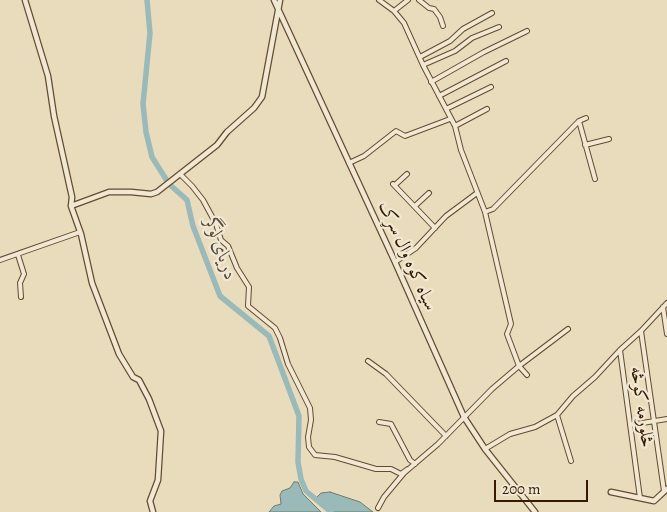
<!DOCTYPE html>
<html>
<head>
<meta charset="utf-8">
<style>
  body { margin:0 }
  #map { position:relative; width:667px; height:512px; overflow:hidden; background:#e9dcbc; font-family:Alegreya,serif }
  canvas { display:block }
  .scale { position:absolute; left:494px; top:480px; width:94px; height:22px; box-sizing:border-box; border:2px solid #361a01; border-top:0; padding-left:6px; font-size:15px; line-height:18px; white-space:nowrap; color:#361a01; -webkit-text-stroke:4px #f1e8d3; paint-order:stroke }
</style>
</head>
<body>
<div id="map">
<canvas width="667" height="512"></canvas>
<div class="scale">200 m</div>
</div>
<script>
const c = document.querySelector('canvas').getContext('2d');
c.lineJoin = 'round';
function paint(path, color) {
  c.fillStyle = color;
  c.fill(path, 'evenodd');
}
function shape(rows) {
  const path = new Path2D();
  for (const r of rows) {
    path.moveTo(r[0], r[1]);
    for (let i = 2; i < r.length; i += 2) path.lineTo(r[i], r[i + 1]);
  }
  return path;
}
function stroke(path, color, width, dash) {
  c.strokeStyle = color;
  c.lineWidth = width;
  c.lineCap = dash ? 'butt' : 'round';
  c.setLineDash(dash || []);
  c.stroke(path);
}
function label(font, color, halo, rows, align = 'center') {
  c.font = font + ' Alegreya,Amiri,serif';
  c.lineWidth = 4.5;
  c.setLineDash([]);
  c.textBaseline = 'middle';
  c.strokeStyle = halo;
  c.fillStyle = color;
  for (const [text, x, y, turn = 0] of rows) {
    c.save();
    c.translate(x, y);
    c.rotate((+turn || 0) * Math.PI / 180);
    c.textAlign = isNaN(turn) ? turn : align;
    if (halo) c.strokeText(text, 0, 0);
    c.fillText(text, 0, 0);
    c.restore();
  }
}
const water = shape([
  [294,482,298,482,303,494,321,512,269,512,274,506,281,504,280,495,282,491,290,488,294,482],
  [330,492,360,502,373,512,333,512,316,498,321,493,330,492]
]);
paint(water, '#9abab9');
stroke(water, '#727a6f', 1);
stroke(shape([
  [147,0,150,33,143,104,146,132,152,157,169,184,187,200,193,226,220,296,269,336,299,416,298,462,301,479,306,491,331,512]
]), '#9abab9', 5.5);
const minor = shape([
  [379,0,394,11,404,23,423,65,455,126,461,150,485,212,493,209,579,121,586,118],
  [419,0,429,8,434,9,440,17,443,26],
  [394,11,408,0],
  [420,57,450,41,463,29,492,13],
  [423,65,455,51,472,38,499,27],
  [431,82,484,52,527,31],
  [439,96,506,61],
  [446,109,491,87],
  [579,121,595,179],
  [455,126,487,109],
  [585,145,609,139],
  [349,163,364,156,396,131,405,136,450,119],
  [180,174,192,186,203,200,216,224,221,240,228,246,237,268,249,287,248,306,275,328,280,338,288,364,310,408,311,420,308,437,309,447,315,455,335,457,376,469,391,469,401,474,408,469],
  [393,184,435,228],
  [395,185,407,174],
  [415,206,429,193],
  [485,212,511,324,507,334,519,366,527,375],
  [18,255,24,274,20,283,21,297],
  [0,260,80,232],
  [395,262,416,248,446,216,477,193],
  [663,307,667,334],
  [641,331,664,491],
  [620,350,640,498],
  [368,361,386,374,446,436],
  [557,415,571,461],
  [379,422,391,424,410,460,415,464],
  [630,425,667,419],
  [485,449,510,434,535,427,557,415,573,396,595,377,620,350,641,331,667,303],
  [378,508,384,497,404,473,438,444,492,389,519,366,568,329]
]);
const tertiary = shape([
  [25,0,48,76,54,116,72,197,71,206,81,234,92,283,119,354,133,377,139,380,149,399,161,431,158,480,150,501,153,512],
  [274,0,395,262,464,417,485,449,535,512],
  [71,206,109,192,131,192,151,194,157,192,217,145,227,132,254,108,262,97,280,0],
  [611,492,654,501,667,489]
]);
stroke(minor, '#634a30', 6);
stroke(tertiary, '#634a30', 7);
stroke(minor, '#f1e8d3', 4);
stroke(tertiary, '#f1e8d3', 4.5);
label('18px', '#361a01', '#f1e8d3', [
  ["سیاه کوه وال سړک",407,256,66],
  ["څلورمه کوڅه",641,407,82]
]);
label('italic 19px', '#544a38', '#f1e8d3', [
  ["دریای لوگر",220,249,71]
]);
</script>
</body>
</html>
